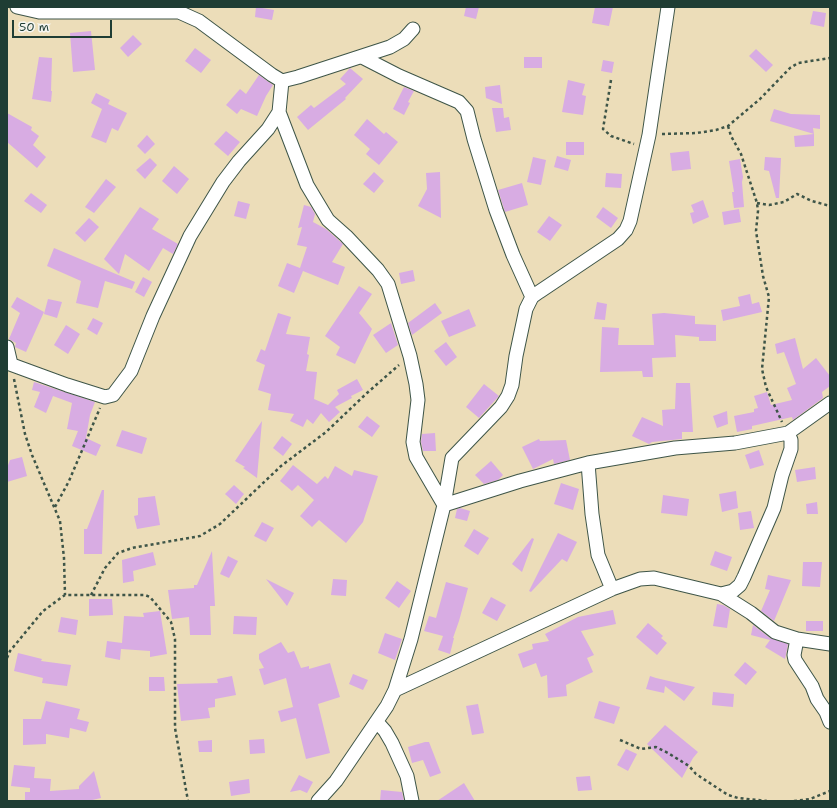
<!DOCTYPE html>
<html>
<head>
<meta charset="utf-8">
<style>
  body { margin:0 }
  #map { position:relative; width:837px; height:808px; overflow:hidden; background:#ecddb9; font-family:"Shantell Sans",sans-serif }
  canvas { display:block }
  .frame { position:absolute; inset:0; border:8px solid #1f3d34; pointer-events:none }
  .scale { position:absolute; left:12px; top:20px; width:100px; height:18px; box-sizing:border-box; border:2px solid #1f3d34; border-top:0; padding-left:5px; font-size:12px; line-height:14px; white-space:nowrap; color:#1f3d34; -webkit-text-stroke:3px #f6f6f2; paint-order:stroke }
</style>
</head>
<body>
<div id="map">
<canvas width="837" height="808"></canvas>
<div class="frame"></div>
<div class="scale">50 m</div>
</div>
<script>
const c = document.querySelector('canvas').getContext('2d');
c.lineJoin = 'round';
function paint(path, color) {
  c.fillStyle = color;
  c.fill(path, 'evenodd');
}
function shape(rows) {
  const path = new Path2D();
  for (const r of rows) {
    path.moveTo(r[0], r[1]);
    for (let i = 2; i < r.length; i += 2) path.lineTo(r[i], r[i + 1]);
  }
  return path;
}
function stroke(path, color, width, dash) {
  c.strokeStyle = color;
  c.lineWidth = width;
  c.lineCap = dash ? 'butt' : 'round';
  c.setLineDash(dash || []);
  c.stroke(path);
}
paint(shape([
  [256,7,274,10,272,20,255,17],
  [466,7,479,7,476,19,464,16],
  [595,7,613,7,609,26,592,23],
  [813,11,826,13,824,27,810,24],
  [91,31,95,70,73,72,70,33],
  [133,35,142,44,128,57,120,48],
  [195,48,211,60,201,73,185,61],
  [756,49,773,65,766,72,749,56],
  [39,57,52,58,51,91,52,91,51,102,32,99],
  [524,57,542,57,542,68,524,68],
  [603,60,614,62,612,73,601,71],
  [350,68,363,79,345,98,346,99,308,130,297,117,311,105,314,108,346,84,340,79],
  [259,75,273,85,266,96,257,116,241,109,237,114,226,105,240,89,246,94],
  [568,80,585,84,582,95,586,96,583,115,562,112],
  [500,85,502,104,486,98,485,87],
  [404,87,414,91,408,102,410,103,404,115,393,109],
  [96,93,110,100,108,104,127,113,118,131,112,128,106,143,91,137,102,109,91,103],
  [492,108,503,108,504,118,509,117,511,130,496,132],
  [774,109,791,114,820,115,820,129,813,128,814,134,770,121],
  [7,113,32,127,31,130,39,136,33,145,46,157,37,168,7,142],
  [367,119,384,134,386,132,398,142,379,165,366,154,370,149,354,135],
  [226,131,240,142,228,156,214,144],
  [814,134,814,146,795,147,794,136],
  [147,135,155,144,145,154,137,146],
  [566,142,584,142,584,155,566,155],
  [689,151,691,169,672,171,670,153],
  [557,156,571,160,568,171,554,167],
  [533,157,546,160,541,185,527,182],
  [765,157,781,158,779,198,776,198,769,171,764,170],
  [150,158,157,165,145,179,136,170],
  [740,159,743,177,742,182,744,207,734,208,732,192,734,192,729,161],
  [174,166,189,179,177,194,162,181],
  [374,172,384,181,374,193,363,184],
  [440,172,441,218,418,206,427,189,426,173],
  [606,173,622,174,621,188,605,187],
  [106,179,116,187,94,213,85,207],
  [522,183,528,205,505,212,498,190],
  [31,193,47,205,41,213,24,201],
  [703,200,709,217,693,224,690,213,694,212,691,205],
  [238,201,250,204,246,219,234,216],
  [304,205,311,207,315,214,313,222,326,229,343,244,332,262,345,267,338,285,303,271,294,293,278,286,287,263,300,268,307,247,297,245,302,227,298,228],
  [140,207,159,219,152,229,178,244,173,254,163,248,149,271,125,254,119,274,104,259],
  [603,207,618,218,611,228,596,217],
  [739,209,741,222,724,225,722,212],
  [549,216,562,225,550,241,537,232],
  [89,218,99,227,85,242,75,233],
  [54,248,135,282,132,289,105,281,98,308,76,303,81,281,47,266],
  [413,270,415,281,401,284,399,273],
  [143,277,152,282,144,297,135,292],
  [359,286,372,294,359,313,372,329,355,364,336,355,340,347,325,336],
  [750,294,752,304,759,302,762,312,723,321,721,310,740,306,738,297],
  [17,297,44,312,26,352,15,347,16,343,9,339,20,313,11,307],
  [48,299,62,302,57,318,44,314],
  [597,302,607,304,605,320,594,319],
  [435,303,442,313,412,335,408,323],
  [469,309,476,326,449,337,441,321],
  [278,313,291,317,286,334,310,337,307,354,309,355,306,371,317,372,314,399,328,405,339,394,337,390,357,379,363,390,351,396,352,398,335,407,340,412,329,422,321,413,313,424,307,419,303,427,290,421,294,414,268,410,271,394,258,390,265,365,256,361,261,349,265,351],
  [664,313,695,316,695,324,716,325,716,341,699,341,699,337,675,335,676,357,652,358,653,377,643,377,642,371,600,372,602,327,619,328,618,345,654,345,652,314],
  [93,318,103,323,97,335,87,329],
  [391,323,398,345,386,353,373,335],
  [66,325,80,334,68,354,54,345],
  [795,338,803,369,816,358,830,376,830,386,822,392,823,398,793,420,792,417,752,426,752,429,737,432,734,416,754,412,754,409,758,408,754,396,767,392,771,405,792,400,787,388,796,384,784,352,777,354,775,344],
  [446,342,457,357,446,366,434,351],
  [34,382,95,402,90,415,86,438,101,445,96,456,72,446,78,431,67,429,72,403,53,396,46,413,34,407,40,392,32,390],
  [676,383,690,383,693,432,682,432,682,439,652,442,649,444,632,436,642,417,663,426,662,410,675,409],
  [484,384,499,396,479,418,466,407],
  [727,411,728,424,717,428,713,416],
  [367,416,380,426,372,437,358,427],
  [262,421,257,478,243,468,245,467,235,461],
  [122,430,147,438,142,454,116,446],
  [435,433,436,451,423,451,421,442,422,434],
  [282,436,292,444,283,456,273,448],
  [539,439,540,441,566,440,570,460,554,464,553,459,533,469,522,447],
  [759,450,764,465,750,469,745,455],
  [22,457,27,476,7,482,7,468,10,460],
  [491,461,503,475,498,480,484,484,475,475],
  [293,465,317,484,325,476,328,479,335,466,352,476,354,470,378,476,363,522,346,543,319,520,312,527,300,516,314,500,298,485,292,491,280,481],
  [815,467,816,479,797,482,795,470],
  [561,483,579,489,573,510,554,504],
  [234,485,244,494,236,504,225,494],
  [102,490,104,490,102,554,84,554,84,529,87,529],
  [736,491,738,508,722,512,719,494],
  [663,495,689,499,687,516,661,513],
  [155,496,160,525,137,529,134,516,138,515,138,498],
  [817,502,818,514,807,514,806,504],
  [460,508,470,511,467,521,455,518,457,509],
  [751,511,754,528,740,530,738,513],
  [262,522,274,528,266,542,254,536],
  [474,529,489,538,478,555,464,546],
  [558,533,577,542,567,562,562,559,531,592,529,591],
  [532,538,534,539,522,572,512,564],
  [212,551,215,606,210,606,211,635,190,635,189,617,172,619,168,590,194,588,194,585,197,585],
  [715,551,732,557,727,571,710,565],
  [153,552,156,565,133,571,134,581,123,583,122,560],
  [228,556,238,561,229,578,220,574],
  [803,562,822,562,820,587,802,586],
  [768,575,791,580,774,621,761,611,770,590,765,589],
  [266,579,294,593,287,606],
  [333,579,347,580,346,596,331,595],
  [397,581,411,591,399,608,385,598],
  [446,582,468,588,459,621,453,638,454,638,450,654,438,650,443,636,424,631,429,616,436,618],
  [491,597,506,605,497,621,482,613],
  [89,599,112,599,113,615,89,616],
  [717,604,723,605,730,609,727,628,713,626],
  [613,610,616,624,581,631,594,655,587,658,593,672,566,685,567,696,548,698,547,675,541,677,536,663,523,668,518,654,533,649,532,644,549,641,545,634,578,617],
  [160,611,167,654,150,657,150,651,121,649,120,660,105,657,107,641,122,643,124,616,144,617,143,613],
  [234,616,257,617,256,635,233,634],
  [61,617,78,620,76,635,58,632],
  [806,621,823,621,823,631,806,631],
  [648,623,663,636,661,638,667,643,657,655,636,637],
  [753,625,770,638,788,644,785,659,765,647,770,640,751,635],
  [385,633,402,639,395,660,378,653],
  [281,642,288,653,294,651,301,668,309,666,309,669,330,663,340,697,318,704,330,753,306,759,296,718,281,722,278,711,293,707,286,678,264,685,259,669,264,668,259,659,259,654],
  [18,653,42,659,41,661,71,665,67,686,42,683,43,678,14,671],
  [745,662,757,672,746,685,734,675],
  [353,674,368,680,363,690,349,684],
  [232,676,236,695,215,699,215,707,208,708,210,718,181,721,177,684,218,683,217,679],
  [650,676,656,678,695,687,684,701,665,686,664,693,646,689],
  [149,677,164,677,165,691,149,691],
  [713,692,734,694,733,707,712,705],
  [46,701,80,709,77,719,89,722,86,732,70,728,69,738,46,734,46,744,23,745,23,719,41,719],
  [599,701,620,707,614,724,594,718],
  [478,704,484,733,472,735,466,706],
  [665,725,698,752,693,758,682,778,647,744],
  [264,739,265,753,250,754,249,740],
  [212,740,212,752,199,752,198,741],
  [425,742,429,742,441,773,430,777,423,760,412,763,408,747],
  [626,749,637,754,628,771,617,765],
  [14,765,35,767,34,778,51,779,50,791,79,789,79,786,94,771,101,798,88,801,25,801,25,792,30,792,30,788,11,786],
  [299,775,313,782,307,793,300,790,290,792],
  [590,776,592,790,578,791,576,777],
  [249,779,250,793,231,796,229,782],
  [464,783,475,801,437,801],
  [381,790,402,792,404,801,380,801]
]), '#d8ace3');
const minor = shape([
  [17,7,39,12,179,12,199,21,272,75,282,81,298,77,390,47,404,39,413,29],
  [362,57,399,76,459,102,467,111,474,139,496,210,513,255,532,297],
  [279,112,307,185,328,220,346,236,378,270,388,284,410,356,416,384,418,400,413,442,416,457,444,505],
  [7,347,11,364],
  [7,363,67,385,105,397,113,395,131,371,153,316,190,236,223,182,239,161,268,129,279,112,282,81],
  [588,463,592,514,598,555,612,589],
  [444,505,520,481,588,463,675,448,735,443,788,433,830,403],
  [721,594,751,613,775,632,797,639,830,644],
  [797,639,794,655,795,660,812,686,817,699,826,712,830,722],
  [395,690,612,589,640,579,654,578,721,594,733,591,740,585,744,577,774,508,782,475,791,449,791,440,788,433],
  [377,722,385,731,392,743,407,776,412,801],
  [318,801,336,781,387,706,395,690,411,639,444,505,452,458,501,407,508,396,512,385,516,356,526,309,532,297,539,292,618,239,626,230,630,221,649,135,668,7]
]);
stroke(minor, '#3e5548', 15);
stroke(shape([
  [611,80,603,129,611,136,634,144],
  [728,126,731,136,741,154,757,203,758,211,756,231,763,276,769,297,762,369,766,387,782,422],
  [662,134,697,133,716,130,728,126,760,99,790,68,798,63,830,58],
  [757,203,769,205,784,202,797,194,812,201,830,206],
  [14,379,25,434,32,455,60,521,64,558,65,595],
  [55,507,69,481,100,408],
  [91,595,105,568,118,553,132,548,200,536,220,524,281,466,326,432,367,393,399,365],
  [7,658,10,651,43,611,65,595,145,595,150,597,171,622,175,639,175,728,188,801],
  [620,740,641,749,656,747,668,753,689,766,696,774,728,795,738,798,767,801],
  [794,801,810,799,830,791]
]), '#3e5548', 2.5, [3, 3]);
stroke(minor, '#fff', 13);
</script>
</body>
</html>
